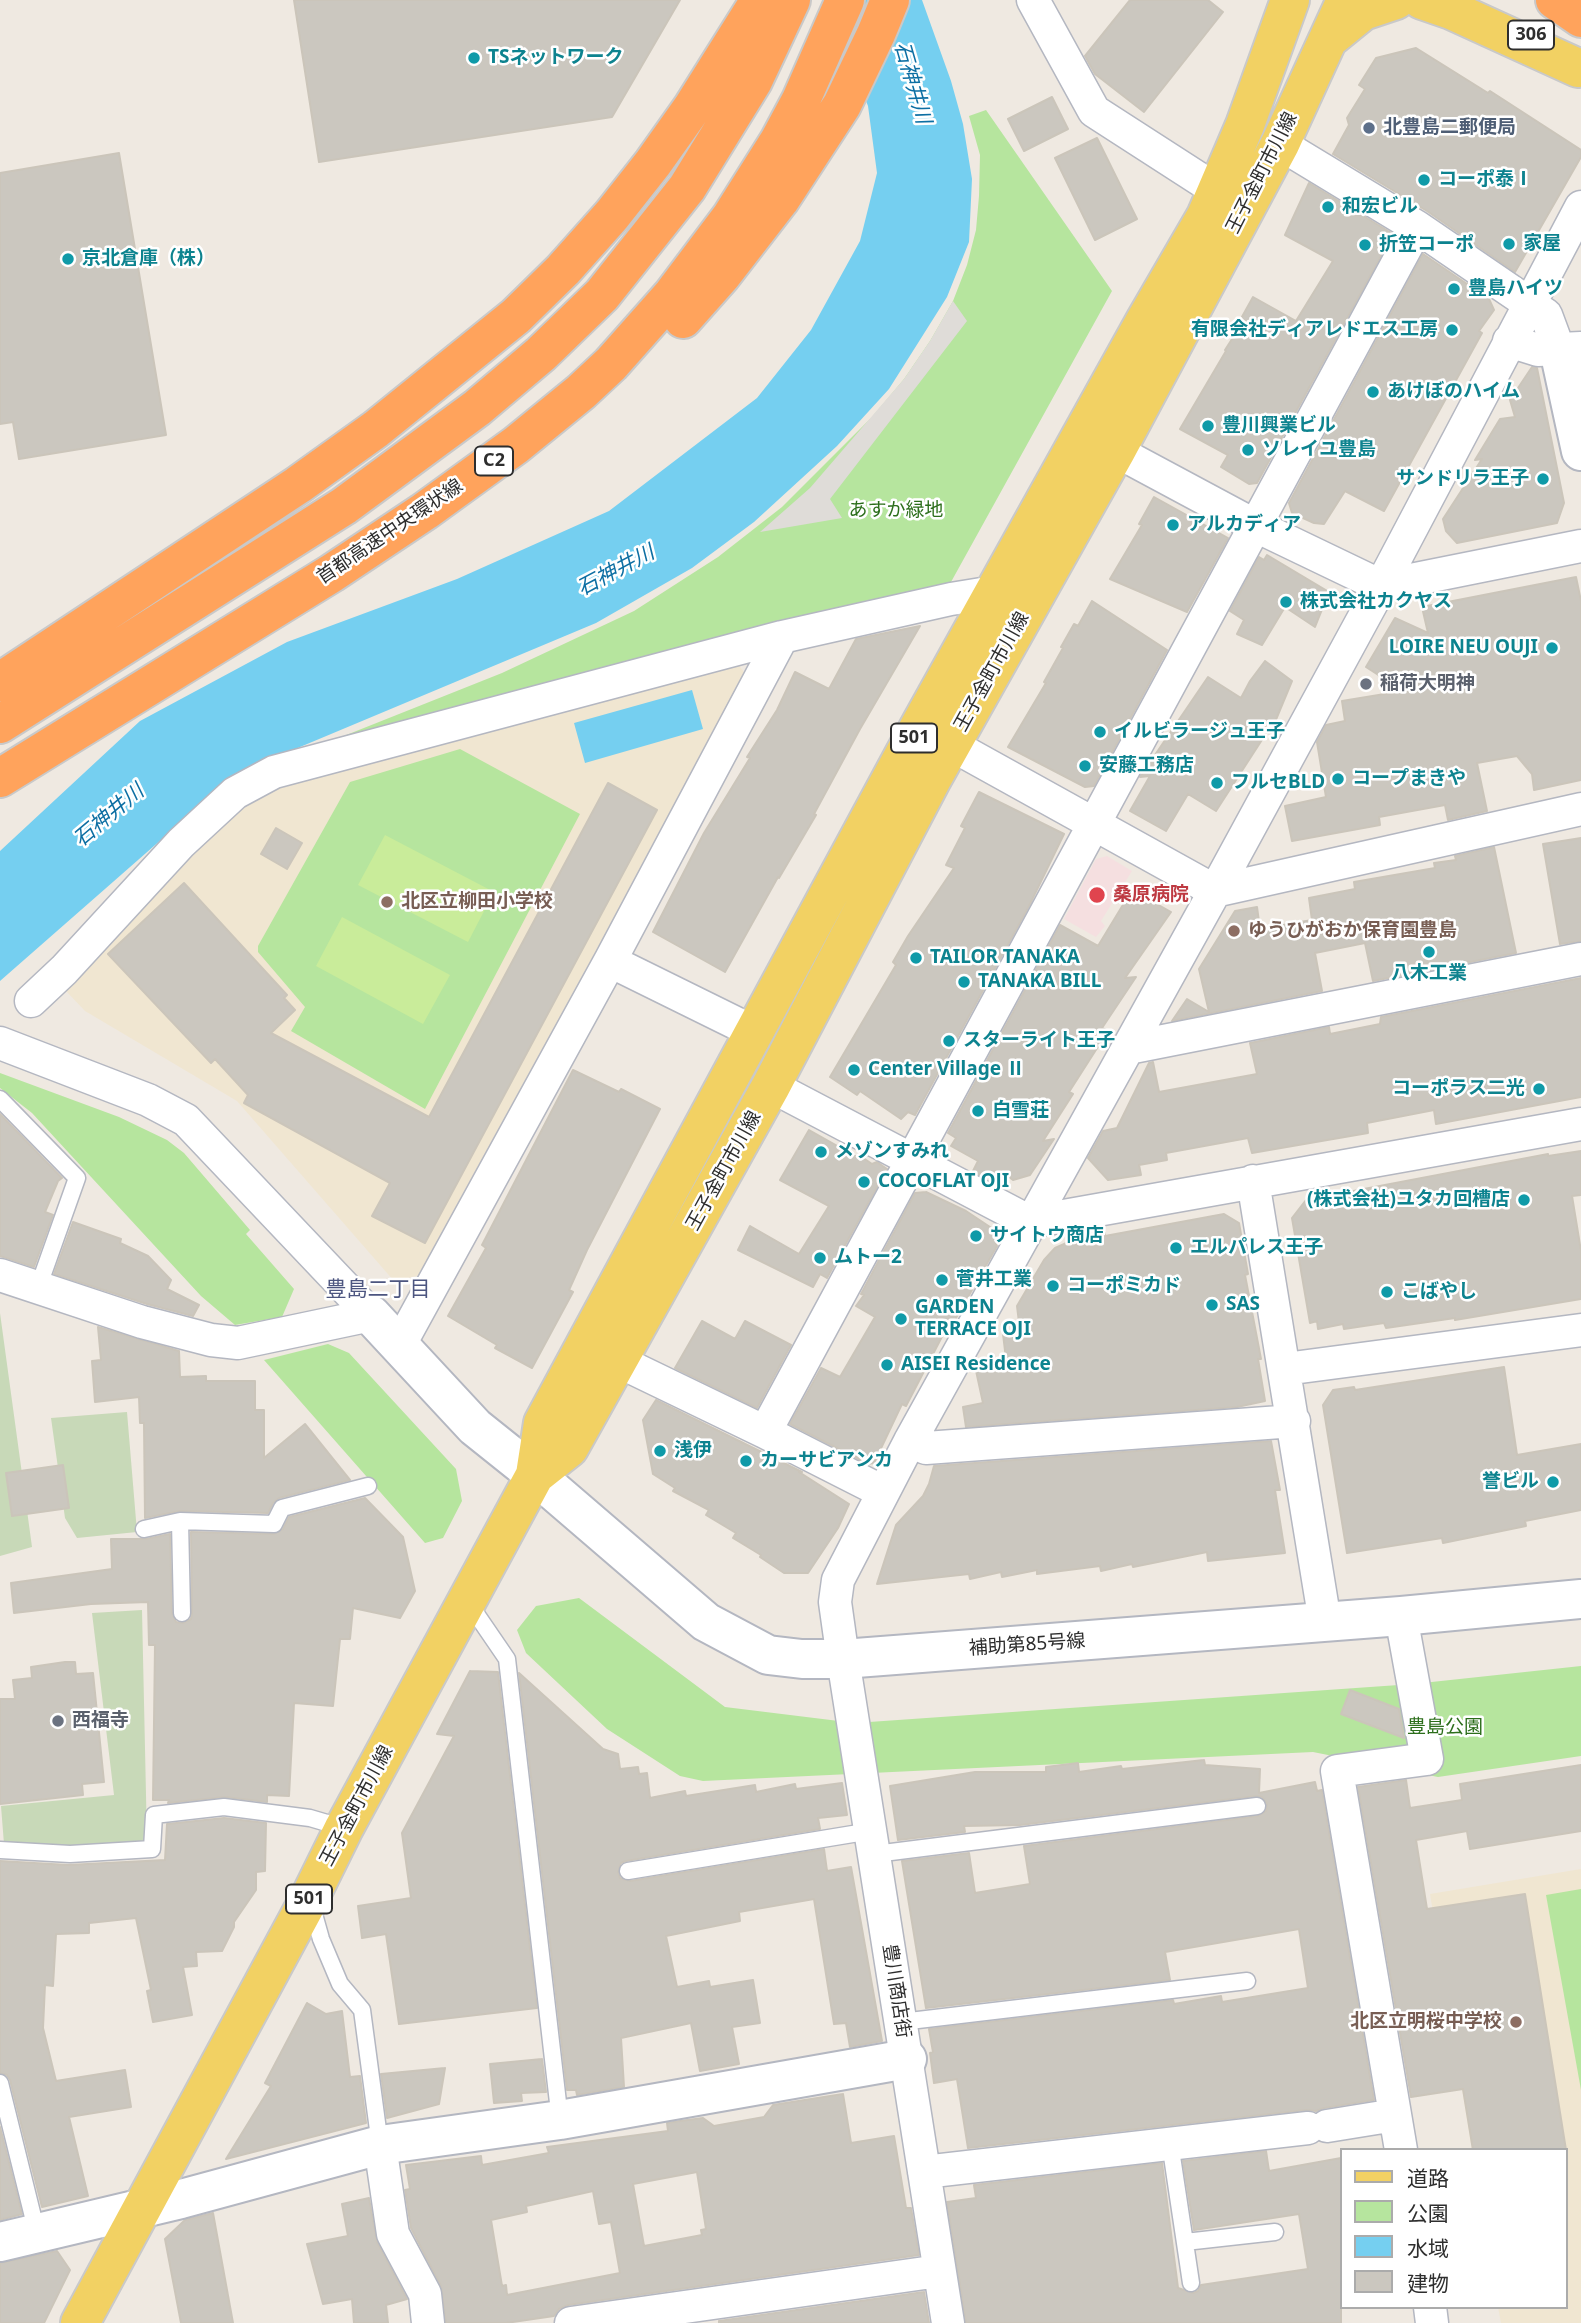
<!DOCTYPE html>
<html>
<head>
<meta charset="utf-8">
<style>
  body { margin:0 }
  #map { position:relative; width:1581px; height:2323px; overflow:hidden; background:#efe9e1; font-family:"Noto Sans","Noto Sans JP",sans-serif }
  canvas { display:block }
  .legend { position:absolute; left:1340px; top:2148px; width:228px; height:161px; box-sizing:border-box; background:#fff; border:2px solid #ababab; margin:0; padding:9px 12px; list-style:none; font-size:21px; color:#2e2e2e }
  .legend li { display:flex; align-items:center; gap:14px; height:35px }
  .legend b { width:35px; border:2px solid #ababab }
</style>
</head>
<body>
<div id="map">
<canvas width="1581" height="2323"></canvas>
<ul class="legend">
<li><b style="height:9px;background:#f2d163"></b>道路</li>
<li><b style="height:19px;background:#b6e59e"></b>公園</li>
<li><b style="height:19px;background:#75cff0"></b>水域</li>
<li><b style="height:19px;background:#cbc7bf"></b>建物</li>
</ul>
</div>
<script>
const c = document.querySelector('canvas').getContext('2d');
c.lineJoin = 'round';
function paint(path, color) {
  c.fillStyle = color;
  c.fill(path, 'evenodd');
}
function shape(rows) {
  const path = new Path2D();
  for (const r of rows) {
    path.moveTo(r[0], r[1]);
    for (let i = 2; i < r.length; i += 2) path.lineTo(r[i], r[i + 1]);
  }
  return path;
}
function stroke(path, color, width, dash) {
  c.strokeStyle = color;
  c.lineWidth = width;
  c.lineCap = dash ? 'butt' : 'round';
  c.setLineDash(dash || []);
  c.stroke(path);
}
function label(font, color, halo, rows, align = 'center') {
  c.font = font + ' "Noto Sans","Noto Sans JP",sans-serif';
  c.lineWidth = 5;
  c.setLineDash([]);
  c.textBaseline = 'middle';
  c.strokeStyle = halo;
  c.fillStyle = color;
  for (const [text, x, y, turn = 0] of rows) {
    c.save();
    c.translate(x, y);
    c.rotate((+turn || 0) * Math.PI / 180);
    c.textAlign = isNaN(turn) ? turn : align;
    if (halo) c.strokeText(text, 0, 0);
    c.fillText(text, 0, 0);
    c.restore();
  }
}
paint(shape([
  [734,659,750,680,421,1275,394,1281,237,1101,85,1011,66,991,227,813,270,791],
  [1581,1869,1581,2323,1501,2323,1498,2307,1565,2307,1565,2150,1472,2150,1430,1894]
]), '#f0e6d1');
paint(shape([
  [1107,856,1132,871,1101,921,1105,926,1096,937,1064,919,1096,859]
]), '#f5dfe0');
paint(shape([
  [986,110,1112,291,951,582,281,761,502,673,634,611,718,557,782,507,872,417,904,379,930,341,953,301,967,265,976,230,979,196,980,155,969,116],
  [460,749,580,814,425,1109,291,1031,305,1007,258,952,258,946,350,782],
  [0,1073,119,1117,167,1140,184,1153,250,1230,246,1234,294,1289,282,1317,235,1325,201,1296,32,1113,0,1088],
  [328,1344,349,1353,456,1469,462,1501,443,1538,425,1543,264,1360],
  [579,1598,725,1707,855,1723,1413,1684,1581,1666,1581,1756,1438,1777,1313,1752,703,1781,680,1776,607,1729,526,1653,517,1630,536,1606],
  [1581,1889,1581,2090,1546,1895]
]), '#b6e59e');
paint(shape([
  [0,1313,32,1547,0,1556],
  [127,1412,137,1532,77,1538,65,1518,51,1418],
  [142,1610,147,1841,72,1847,4,1844,1,1806,114,1795,92,1613]
]), '#c8d9b8');
paint(shape([
  [385,835,494,892,468,942,358,885],
  [342,917,450,975,423,1024,316,966]
]), '#c9ec9a');
paint(shape([
  [953,301,967,321,830,499,842,518,760,532,810,488,904,379,930,341]
]), '#dfdcd8');
paint(shape([
  [826,0,922,0,951,81,963,124,972,179,969,242,947,297,889,389,837,446,754,522,692,568,596,623,300,747,227,782,0,981,0,851,140,721,287,642,457,579,609,511,757,398,811,330,860,241,877,173,868,106],
  [692,690,703,729,585,763,574,723]
]), '#75cff0');
const building = shape([
  [294,0,680,0,612,117,319,162,294,0],
  [1130,0,1208,0,1223,12,1144,112,1095,74,1085,56,1130,0],
  [1416,48,1488,93,1490,91,1581,150,1581,157,1515,272,1427,211,1333,154,1349,125,1347,118,1365,89,1359,85,1376,58,1416,48],
  [1052,97,1068,129,1024,151,1008,119,1052,97],
  [1097,138,1137,219,1095,240,1055,158,1097,138],
  [119,153,166,435,19,459,13,422,0,424,0,173,119,153],
  [1309,183,1393,234,1257,483,1249,484,1221,467,1228,455,1180,429,1226,351,1225,350,1241,325,1238,324,1253,297,1296,321,1333,261,1285,235,1309,183],
  [1423,254,1489,299,1494,310,1479,331,1482,333,1384,511,1345,491,1324,524,1314,523,1292,513,1289,503,1423,254],
  [1532,367,1537,368,1564,503,1557,523,1457,543,1446,531,1443,519,1482,459,1475,460,1500,419,1515,417,1510,400,1532,367],
  [1154,497,1228,538,1187,612,1110,579,1142,525,1139,524,1154,497],
  [1267,555,1329,592,1315,627,1285,607,1262,645,1237,634,1244,620,1230,611,1259,557,1264,560,1267,555],
  [1576,577,1581,601,1581,780,1534,790,1532,774,1517,756,1477,763,1487,811,1448,820,1445,805,1379,817,1380,825,1292,841,1285,806,1326,797,1317,742,1326,725,1345,721,1342,701,1403,691,1366,667,1395,618,1428,633,1422,607,1576,577],
  [1092,601,1167,650,1094,786,1085,787,1008,747,1046,683,1044,682,1063,648,1061,647,1074,624,1078,626,1092,601],
  [920,626,860,729,814,814,816,815,779,878,778,877,725,972,653,932,704,833,750,758,747,757,777,710,795,672,829,689,856,639,920,626],
  [1265,661,1292,681,1270,734,1267,732,1216,811,1188,794,1166,831,1130,811,1150,776,1140,777,1208,677,1241,698,1250,681,1265,661],
  [608,783,657,810,425,1243,372,1216,390,1183,244,1103,248,1095,215,1059,211,1063,108,954,184,883,287,995,284,998,295,1010,271,1033,429,1117,608,783],
  [979,792,1064,834,1029,906,915,1115,908,1112,901,1119,860,1091,857,1095,830,1077,896,965,893,962,908,936,954,868,946,865,965,828,961,826,979,792],
  [276,828,302,843,287,869,261,854,276,828],
  [1581,838,1581,941,1560,944,1543,844,1581,838],
  [1494,847,1516,953,1373,981,1365,943,1315,953,1322,991,1172,1021,1187,999,1209,1012,1199,969,1235,911,1257,907,1260,929,1312,920,1309,898,1355,889,1354,882,1435,868,1434,863,1456,860,1455,856,1494,847],
  [1132,890,1171,912,1125,978,1136,977,1102,1028,1108,1031,1069,1092,1073,1094,1043,1141,1054,1139,1030,1175,1013,1180,1004,1173,983,1177,973,1171,978,1161,951,1146,956,1138,948,1133,1060,925,1098,946,1132,890],
  [1581,978,1581,1097,1436,1124,1434,1110,1367,1123,1368,1133,1252,1153,1248,1138,1166,1153,1167,1160,1139,1165,1141,1175,1108,1180,1088,1158,1103,1131,1117,1128,1149,1063,1153,1062,1159,1092,1257,1074,1250,1043,1329,1027,1330,1034,1380,1024,1381,1017,1581,978],
  [573,1070,619,1092,621,1089,660,1109,587,1250,569,1290,573,1292,532,1368,495,1348,497,1345,448,1316,486,1248,482,1245,573,1070],
  [0,1114,62,1178,58,1181,45,1212,53,1215,34,1267,0,1256,0,1114],
  [809,1130,857,1157,859,1155,872,1164,877,1162,887,1169,827,1278,820,1274,813,1287,738,1250,750,1226,799,1254,829,1206,780,1180,809,1130],
  [1581,1151,1581,1195,1572,1196,1581,1251,1581,1299,1455,1320,1455,1318,1386,1328,1384,1323,1344,1329,1343,1324,1318,1329,1317,1321,1310,1323,1292,1218,1306,1200,1548,1154,1548,1156,1581,1151],
  [926,1192,966,1211,990,1227,997,1246,948,1332,947,1327,906,1406,902,1404,874,1463,868,1464,790,1424,821,1368,840,1377,875,1317,856,1306,864,1295,861,1294,915,1193,926,1192],
  [1224,1214,1239,1223,1248,1274,1245,1275,1261,1359,1258,1359,1265,1401,1237,1407,966,1427,963,1407,983,1403,975,1366,1006,1359,1003,1334,1020,1331,1017,1306,1044,1260,1055,1248,1071,1241,1105,1233,1105,1236,1224,1214],
  [73,1222,121,1239,120,1243,148,1256,171,1280,167,1289,199,1305,193,1316,147,1304,54,1274,73,1222],
  [702,1321,735,1339,745,1321,791,1345,757,1408,675,1368,702,1321],
  [98,1327,179,1351,180,1377,206,1376,206,1381,255,1381,255,1410,264,1410,264,1458,305,1424,350,1480,279,1498,273,1503,268,1513,180,1511,145,1518,144,1423,140,1423,139,1397,95,1402,92,1361,101,1360,98,1327],
  [1504,1367,1517,1455,1581,1444,1581,1510,1525,1521,1526,1526,1443,1543,1442,1538,1347,1553,1323,1405,1333,1390,1354,1387,1355,1390,1504,1367],
  [656,1400,802,1472,799,1472,849,1504,838,1528,808,1573,784,1573,760,1557,761,1555,733,1538,736,1533,706,1515,709,1510,673,1491,675,1488,653,1474,643,1420,656,1400],
  [1271,1441,1280,1490,1275,1490,1285,1553,1208,1561,1207,1552,1133,1567,1132,1564,1101,1571,1100,1566,1037,1574,1037,1570,1002,1577,1001,1572,970,1579,969,1574,877,1584,896,1525,923,1496,929,1484,934,1466,1271,1441],
  [63,1465,69,1508,12,1516,6,1473,63,1465],
  [365,1498,403,1537,415,1591,400,1618,353,1608,350,1639,340,1639,333,1706,294,1703,289,1796,267,1795,267,1802,225,1797,168,1803,169,1800,153,1800,155,1645,149,1645,148,1602,91,1604,14,1613,11,1583,112,1569,111,1539,146,1539,170,1534,172,1613,176,1622,183,1623,191,1619,192,1613,191,1532,274,1534,283,1529,289,1517,365,1498],
  [65,1662,75,1662,76,1674,93,1673,104,1782,82,1784,83,1795,0,1804,0,1699,15,1699,13,1680,32,1678,31,1667,65,1662],
  [470,1671,498,1672,537,2008,399,2024,386,1934,362,1938,358,1906,411,1898,402,1833,454,1736,437,1734,470,1671],
  [519,1673,603,1749,618,1754,620,1769,638,1767,639,1774,647,1773,650,1798,685,1791,686,1796,755,1785,756,1792,795,1784,796,1789,842,1783,847,1815,818,1818,820,1829,626,1861,621,1863,618,1872,620,1878,630,1881,824,1849,827,1871,851,1867,882,2041,850,2047,846,2023,834,2024,814,1899,739,1912,740,1921,666,1936,677,1987,709,1981,710,1987,753,1980,760,2023,732,2027,739,2064,700,2071,691,2023,621,2038,624,2087,577,2095,576,2090,567,2090,519,1673],
  [1350,1690,1399,1709,1404,1738,1341,1714,1350,1690],
  [1204,1760,1205,1765,1260,1769,1259,1793,1315,1782,1317,1791,1322,1790,1374,2100,1324,2108,1316,2111,1306,2110,968,2148,957,2079,934,2083,930,2053,933,2052,929,2029,1173,2000,1174,2004,1221,1996,1222,2002,1308,1988,1299,1929,1165,1952,1170,1980,926,2008,902,1861,969,1853,975,1893,1030,1884,1024,1846,1258,1816,1266,1811,1267,1804,1262,1797,1256,1796,1020,1825,964,1826,965,1832,898,1840,890,1786,975,1772,1046,1772,1046,1767,1078,1763,1079,1772,1121,1766,1122,1769,1204,1760],
  [1581,1765,1581,1831,1470,1849,1467,1831,1416,1840,1427,1909,1525,1894,1566,2150,1473,2150,1463,2089,1411,2097,1358,1787,1406,1780,1410,1808,1462,1800,1460,1784,1581,1765],
  [224,1818,266,1823,265,1871,256,1872,256,1890,234,1922,234,1927,222,1951,196,1952,197,1966,183,1967,192,2015,153,2022,147,1991,151,1990,136,1918,89,1923,89,1933,56,1934,53,1986,45,1985,43,2028,56,2081,125,2070,131,2107,69,2117,88,2196,42,2207,10,2080,7,2075,0,2073,0,1861,68,1865,165,1860,167,1824,224,1818],
  [307,2003,326,2014,342,2011,350,2077,360,2076,366,2123,226,2159,271,2086,265,2083,307,2003],
  [542,2059,546,2092,521,2093,522,2101,494,2103,490,2064,542,2059],
  [445,2068,439,2104,387,2118,381,2074,445,2068],
  [843,2094,851,2143,894,2136,906,2208,911,2208,919,2255,568,2305,559,2309,554,2316,506,2323,446,2323,441,2286,411,2228,405,2190,410,2189,406,2165,481,2156,482,2165,549,2153,547,2147,668,2131,667,2123,680,2121,703,2118,714,2126,764,2117,773,2105,843,2094],
  [697,2172,706,2229,701,2230,702,2235,644,2246,633,2184,697,2172],
  [593,2191,599,2224,611,2222,620,2273,507,2295,506,2285,502,2286,491,2220,527,2212,526,2206,593,2191],
  [0,2127,22,2214,0,2220,0,2127],
  [1266,2151,1269,2171,1341,2158,1341,2323,966,2323,947,2202,976,2198,974,2185,1162,2163,1178,2288,1193,2293,1198,2291,1201,2285,1308,2269,1299,2214,1194,2230,1183,2161,1266,2151],
  [369,2198,377,2242,407,2299,386,2305,388,2323,354,2323,352,2299,323,2304,307,2244,348,2236,342,2204,369,2198],
  [213,2213,233,2323,181,2323,165,2239,185,2220,213,2213],
  [57,2251,70,2270,44,2323,0,2323,0,2263,57,2251],
  [924,2292,929,2323,719,2323,719,2321,924,2292]
]);
paint(building, '#cbc7bf');
stroke(building, '#cbc5ba', 2);
const service = shape([
  [0,1099,77,1178,38,1288],
  [180,1521,182,1613],
  [144,1529,180,1521,274,1524,282,1508,368,1486],
  [468,1602,507,1659,560,2120],
  [0,1850,70,1854,152,1849,154,1815,224,1807,310,1818,344,1828],
  [875,1854,1257,1806],
  [628,1871,871,1831],
  [312,1907,321,1939,340,1984,362,2010,380,2145],
  [901,2022,1247,1981],
  [0,2083,37,2233],
  [1170,2143,1191,2283],
  [1185,2242,1275,2232]
]);
const minor = shape([
  [1033,0,1094,111,1218,191],
  [1280,144,1417,227,1546,315,1559,350],
  [1509,341,1538,350,1581,348],
  [1116,451,1254,525,1381,586,1581,546],
  [930,733,1215,891,1581,809],
  [31,1001,64,970,181,843,235,793,274,772,782,637,951,599,994,592],
  [756,1033,610,961,782,637],
  [0,1043,148,1100,186,1120,371,1315],
  [1128,1048,1581,959],
  [771,1086,1030,1222,1581,1124],
  [1253,1181,1325,1622],
  [0,1275,142,1322,211,1340,238,1343,371,1315],
  [399,1346,610,961],
  [618,1361,765,1432,883,1492],
  [1285,1369,1581,1330],
  [765,1432,1417,227],
  [910,1441,926,1448,1294,1421],
  [1401,1616,1427,1759,1337,1771,1401,2150],
  [1327,2126,1395,2115],
  [380,2145,393,2234,425,2294,428,2323],
  [924,2172,1308,2128],
  [1430,2307,1432,2323],
  [571,2323,939,2271],
  [948,2323,843,1659,835,1602,838,1580,910,1441,1215,891,1381,586,1581,207]
]);
const tertiary = shape([
  [1559,350,1581,451],
  [371,1315,475,1427,535,1475,706,1622,768,1655,802,1659,843,1659,1401,1616,1581,1599],
  [0,2242,181,2199,380,2145,560,2120,907,2059]
]);
const primary = shape([
  [1422,0,1451,10,1578,68],
  [1331,37,1363,11,1396,0],
  [535,1475,569,1448,771,1086,932,779,1116,451,1280,144,1346,0],
  [80,2323,309,1899,344,1828,535,1475,543,1423,919,727,1145,321,1206,216,1245,125,1290,0]
]);
const motorway = shape([
  [1555,0,1581,18],
  [683,319,722,275,780,200,842,105,876,34,890,0],
  [0,682,298,485,376,429,516,316,563,270,612,215,653,163,692,108,760,0],
  [0,724,344,506,477,408,541,354,602,295,687,188,753,81,791,0],
  [0,778,332,573,425,511,516,445,581,392,611,364,673,294,731,217,779,141,801,100,845,0]
]);
stroke(service, '#b4b7c1', 19);
stroke(minor, '#b4b7c1', 35);
stroke(tertiary, '#b4b7c1', 42);
stroke(primary, '#c9c9c9', 42);
stroke(motorway, '#c9c9c9', 42);
stroke(service, '#fff', 16);
stroke(minor, '#fff', 32);
stroke(tertiary, '#fff', 38);
stroke(primary, '#f2d163', 38);
stroke(motorway, '#ffa35c', 38);
for (const [x, y, r, color] of [
  [474,58,7,"#0f9aa8"],
  [1369,128,7,"#5c6f8a"],
  [1424,180,7,"#0f9aa8"],
  [1328,207,7,"#0f9aa8"],
  [1509,244,7,"#0f9aa8"],
  [1365,245,7,"#0f9aa8"],
  [68,259,7,"#0f9aa8"],
  [1454,289,7,"#0f9aa8"],
  [1452,330,7,"#0f9aa8"],
  [1373,392,7,"#0f9aa8"],
  [1208,426,7,"#0f9aa8"],
  [1248,450,7,"#0f9aa8"],
  [1543,479,7,"#0f9aa8"],
  [1173,525,7,"#0f9aa8"],
  [1286,602,7,"#0f9aa8"],
  [1552,648,7,"#0f9aa8"],
  [1366,684,7,"#6b7280"],
  [1100,732,7,"#0f9aa8"],
  [1085,766,7,"#0f9aa8"],
  [1338,779,7,"#0f9aa8"],
  [1217,783,7,"#0f9aa8"],
  [1097,895,9,"#e0444e"],
  [387,902,7,"#8d6e63"],
  [1234,931,7,"#8d6e63"],
  [1429,952,7,"#0f9aa8"],
  [916,958,7,"#0f9aa8"],
  [964,982,7,"#0f9aa8"],
  [949,1041,7,"#0f9aa8"],
  [854,1070,7,"#0f9aa8"],
  [1539,1089,7,"#0f9aa8"],
  [978,1111,7,"#0f9aa8"],
  [821,1152,7,"#0f9aa8"],
  [864,1182,7,"#0f9aa8"],
  [1524,1200,7,"#0f9aa8"],
  [976,1236,7,"#0f9aa8"],
  [1176,1248,7,"#0f9aa8"],
  [820,1258,7,"#0f9aa8"],
  [942,1280,7,"#0f9aa8"],
  [1053,1286,7,"#0f9aa8"],
  [1387,1292,7,"#0f9aa8"],
  [1212,1305,7,"#0f9aa8"],
  [901,1319,7,"#0f9aa8"],
  [887,1365,7,"#0f9aa8"],
  [660,1451,7,"#0f9aa8"],
  [746,1461,7,"#0f9aa8"],
  [1553,1482,7,"#0f9aa8"],
  [58,1721,7,"#6b7280"],
  [1516,2022,7,"#8d6e63"]
]) {
  const dot = new Path2D();
  dot.arc(x, y, r, 0, 2 * Math.PI);
  c.fillStyle = color;
  c.fill(dot);
  stroke(dot, '#fff', 2.5);
}
for (const [x, y, w] of [
  [1531,35,46],
  [494,461,38],
  [914,738,46],
  [309,1899,46]
]) {
  const box = new Path2D();
  box.roundRect(x - w / 2, y - 14.5, w, 29, 5);
  c.fillStyle = '#fff';
  c.fill(box);
  stroke(box, '#2e2e2e', 2);
}
label('bold 18px', '#2e2e2e', null, [
  ["306",1531,35],
  ["C2",494,461],
  ["501",914,738],
  ["501",309,1899]
]);
label('bold 19px', '#0d838f', '#fff', [
  ["TSネットワーク",488,58],
  ["コーポ泰Ⅰ",1438,180],
  ["和宏ビル",1342,207],
  ["家屋",1523,244],
  ["折笠コーポ",1379,245],
  ["京北倉庫（株）",82,259],
  ["豊島ハイツ",1468,289],
  ["有限会社ディアレドエス工房",1438,330,"right"],
  ["あけぼのハイム",1387,392],
  ["豊川興業ビル",1222,426],
  ["ソレイユ豊島",1262,450],
  ["サンドリラ王子",1529,479,"right"],
  ["アルカディア",1187,525],
  ["株式会社カクヤス",1300,602],
  ["LOIRE NEU OUJI",1538,648,"right"],
  ["イルビラージュ王子",1114,732],
  ["安藤工務店",1099,766],
  ["コープまきや",1352,779],
  ["フルセBLD",1231,783],
  ["TAILOR TANAKA",930,958],
  ["八木工業",1429,974,"center"],
  ["TANAKA BILL",978,982],
  ["スターライト王子",963,1041],
  ["Center Village Ⅱ",868,1070],
  ["コーポラス二光",1525,1089,"right"],
  ["白雪荘",992,1111],
  ["メゾンすみれ",835,1152],
  ["COCOFLAT OJI",878,1182],
  ["(株式会社)ユタカ回槽店",1510,1200,"right"],
  ["サイトウ商店",990,1236],
  ["エルパレス王子",1190,1248],
  ["ムトー2",834,1258],
  ["菅井工業",956,1280],
  ["コーポミカド",1067,1286],
  ["こばやし",1401,1292],
  ["SAS",1226,1305],
  ["GARDEN",915,1308],
  ["TERRACE OJI",915,1330],
  ["AISEI Residence",901,1365],
  ["浅伊",674,1451],
  ["カーサビアンカ",760,1461],
  ["誉ビル",1539,1482,"right"]
], 'left');
label('bold 19px', '#4e5e75', '#fff', [
  ["北豊島二郵便局",1383,128]
], 'left');
label('19px', '#2e2e2e', '#fff', [
  ["王子金町市川線",1262,173,-63],
  ["首都高速中央環状線",390,532,-34],
  ["王子金町市川線",992,672,-61],
  ["王子金町市川線",724,1171,-61],
  ["補助第85号線",1027,1645,-4],
  ["王子金町市川線",357,1806,-62],
  ["豊川商店街",896,1991,81]
]);
label('19px', '#2c6e1b', '#fff', [
  ["あすか緑地",896,511],
  ["豊島公園",1445,1728]
]);
label('bold 19px', '#5b616d', '#fff', [
  ["稲荷大明神",1380,684],
  ["西福寺",72,1721]
], 'left');
label('bold 19px', '#be3a42', '#fff', [
  ["桑原病院",1113,895]
], 'left');
label('bold 19px', '#785e54', '#fff', [
  ["北区立柳田小学校",401,902],
  ["ゆうひがおか保育園豊島",1248,931],
  ["北区立明桜中学校",1502,2022,"right"]
], 'left');
label('italic 21px', '#0d6fa3', '#fff', [
  ["石神井川",912,83,74],
  ["石神井川",616,571,-28],
  ["石神井川",109,816,-40]
]);
label('21px', '#4d5680', '#fff', [
  ["豊島二丁目",378,1290]
]);
</script>
</body>
</html>
